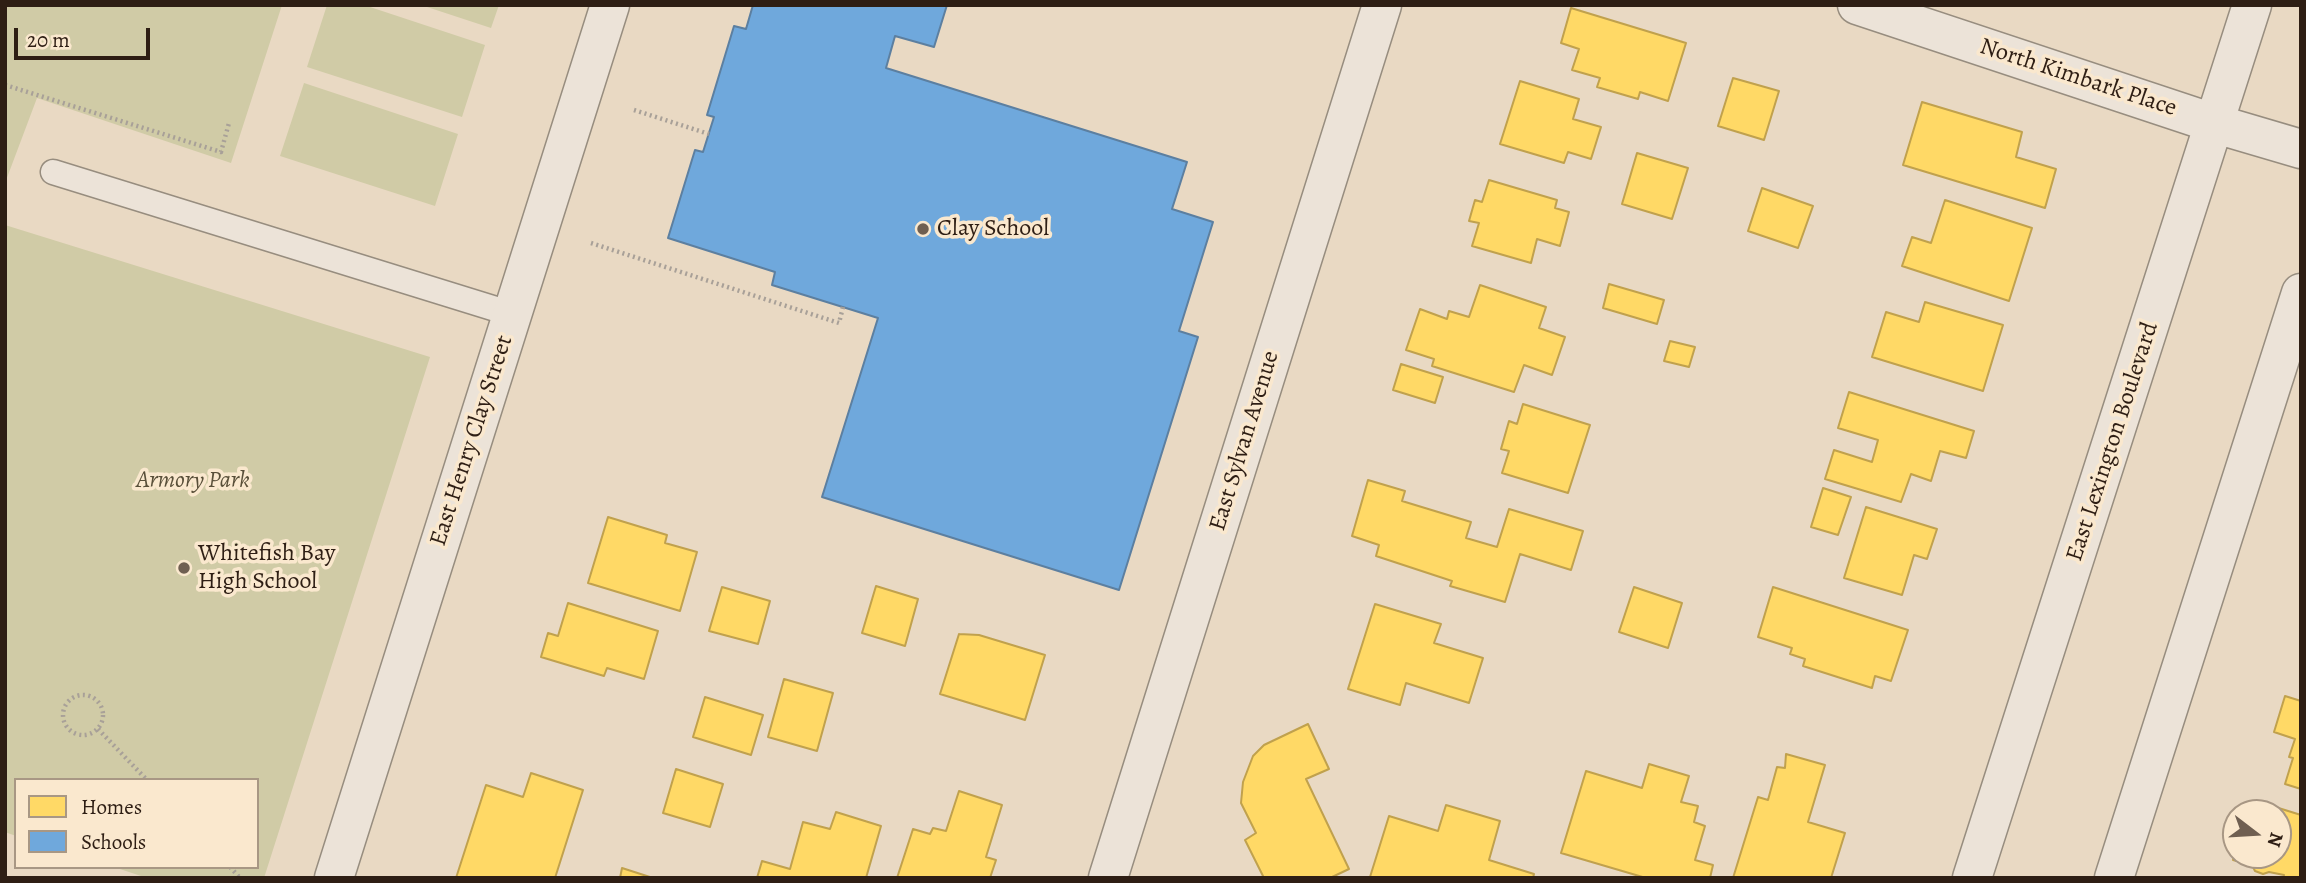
<!DOCTYPE html>
<html>
<head>
<meta charset="utf-8">
<style>
  body { margin:0 }
  #map { position:relative; width:2306px; height:883px; overflow:hidden; background:#e9d9c3; font-family:Alegreya,serif }
  canvas { display:block }
  .frame { position:absolute; inset:0; border:7px solid #2e1e14; pointer-events:none }
  .legend { position:absolute; left:14px; top:778px; width:245px; height:91px; box-sizing:border-box; background:#fae8ce; border:2px solid #a89784; margin:0; padding:9px 12px; list-style:none; font-size:21px; color:#2e1e14 }
  .legend li { display:flex; align-items:center; gap:14px; height:35px }
  .legend b { width:35px; border:2px solid #a89784 }
  .north { position:absolute; left:2222px; top:799px; width:70px; height:70px; box-sizing:border-box; background:#fae8ce; border:2px solid #a89784; border-radius:50%; rotate:107deg; font-size:19px; font-weight:700; line-height:28px; text-align:center; color:#2e1e14 }
  .north::after { content:''; display:block; margin:auto; width:24px; height:32px; background:#6f5f51; clip-path:polygon(50% 0,100% 100%,50% 72%,0 100%) }
  .scale { position:absolute; left:14px; top:28px; width:136px; height:32px; box-sizing:border-box; border:4px solid #2e1e14; border-top:0; padding-left:9px; font-size:21px; line-height:24px; white-space:nowrap; color:#2e1e14; -webkit-text-stroke:5px #fae8ce; paint-order:stroke }
</style>
</head>
<body>
<div id="map">
<canvas width="2306" height="883"></canvas>
<div class="frame"></div>
<ul class="legend">
<li><b style="height:19px;background:#ffd966"></b>Homes</li>
<li><b style="height:19px;background:#6fa8dc"></b>Schools</li>
</ul>
<div class="north">N</div>
<div class="scale">20 m</div>
</div>
<script>
const c = document.querySelector('canvas').getContext('2d');
c.lineJoin = 'round';
function paint(path, color) {
  c.fillStyle = color;
  c.fill(path, 'evenodd');
}
function shape(rows) {
  const path = new Path2D();
  for (const r of rows) {
    if (r.length === 3) {
      path.moveTo(r[0] + r[2], r[1]);
      path.arc(r[0], r[1], r[2], 0, 2 * Math.PI);
      continue;
    }
    path.moveTo(r[0], r[1]);
    for (let i = 2; i < r.length; i += 2) path.lineTo(r[i], r[i + 1]);
  }
  return path;
}
function stroke(path, color, width, dash) {
  c.strokeStyle = color;
  c.lineWidth = width;
  c.lineCap = dash ? 'butt' : 'round';
  c.setLineDash(dash || []);
  c.stroke(path);
}
function label(font, color, halo, rows, align = 'center') {
  c.font = font + ' Alegreya,serif';
  c.lineWidth = 7;
  c.setLineDash([]);
  c.textBaseline = 'middle';
  c.strokeStyle = halo;
  c.fillStyle = color;
  for (const [text, x, y, turn = 0] of rows) {
    c.save();
    c.translate(x, y);
    c.rotate((+turn || 0) * Math.PI / 180);
    c.textAlign = isNaN(turn) ? turn : align;
    if (halo) c.strokeText(text, 0, 0);
    c.fillText(text, 0, 0);
    c.restore();
  }
}
paint(shape([
  [5,5,282,5,231,163,37,98,5,183],
  [327,5,364,5,485,45,462,117,307,67],
  [421,5,499,5,491,28],
  [304,83,458,134,435,206,280,156],
  [5,225,430,357,264,878,147,878,114,867,257,867,257,780,16,780,16,836,5,832]
]), '#d0cba6');
const homes = shape([
  [1571,8,1686,43,1668,101,1640,92,1638,99,1597,87,1600,78,1572,70,1579,49,1561,43,1571,8],
  [1733,78,1779,91,1764,140,1718,126,1733,78],
  [1520,81,1579,99,1573,119,1601,127,1591,159,1568,152,1564,163,1500,144,1520,81],
  [1922,102,2022,132,2016,157,2056,169,2045,208,1903,165,1922,102],
  [1637,153,1688,168,1672,219,1622,204,1637,153],
  [1489,180,1557,200,1555,208,1569,212,1560,246,1537,239,1531,263,1472,246,1479,223,1469,221,1475,200,1482,202,1489,180],
  [1762,188,1813,206,1798,248,1748,231,1762,188],
  [1945,200,2032,228,2009,301,1902,266,1912,237,1931,243,1945,200],
  [1609,284,1664,300,1657,324,1603,308,1609,284],
  [1480,285,1546,307,1539,328,1565,337,1552,375,1524,365,1514,392,1432,366,1434,359,1406,350,1420,309,1447,319,1449,311,1469,317,1480,285],
  [1925,302,2003,325,1983,391,1872,357,1886,312,1919,322,1925,302],
  [1670,341,1695,347,1689,367,1664,361,1670,341],
  [1401,364,1443,377,1435,403,1393,390,1401,364],
  [1849,392,1974,431,1966,458,1940,451,1931,481,1911,474,1901,502,1825,479,1834,450,1872,462,1878,440,1838,428,1849,392],
  [1523,404,1590,425,1568,493,1502,473,1509,451,1501,449,1509,421,1517,424,1523,404],
  [1368,480,1405,491,1402,501,1471,522,1466,538,1497,547,1509,509,1583,531,1571,570,1520,554,1505,602,1450,586,1452,581,1376,556,1379,545,1352,536,1368,480],
  [1823,488,1851,497,1838,535,1811,527,1823,488],
  [1866,507,1937,529,1927,559,1914,555,1902,595,1844,578,1866,507],
  [608,517,667,535,665,543,697,552,680,611,588,583,608,517],
  [876,586,918,599,905,646,862,633,876,586],
  [722,587,770,601,758,644,709,631,722,587],
  [1634,587,1682,603,1668,648,1619,632,1634,587],
  [1773,587,1908,630,1891,681,1875,676,1872,688,1803,666,1805,659,1790,654,1792,648,1758,637,1773,587],
  [568,603,658,631,644,679,607,668,604,676,541,657,548,633,558,636,568,603],
  [1375,604,1441,624,1434,643,1483,658,1469,703,1406,683,1400,705,1348,689,1375,604],
  [959,634,979,635,1045,655,1025,720,940,694,959,634],
  [784,679,833,693,817,751,768,737,784,679],
  [2285,696,2301,701,2301,789,2285,784,2293,758,2289,757,2295,739,2274,732,2285,696],
  [705,697,763,715,751,755,693,737,705,697],
  [1308,724,1329,769,1306,779,1349,869,1330,878,1264,878,1245,840,1256,833,1241,803,1243,782,1253,756,1264,745,1308,724],
  [1786,754,1825,765,1808,822,1845,833,1831,878,1733,878,1758,797,1768,800,1777,767,1785,768,1786,754],
  [1649,764,1689,776,1681,802,1698,806,1694,822,1705,826,1695,860,1713,865,1710,878,1646,878,1561,853,1586,771,1642,788,1649,764],
  [676,769,723,784,710,827,663,813,676,769],
  [531,773,583,790,555,878,456,878,486,785,523,797,531,773],
  [959,791,1002,805,986,857,996,860,990,878,897,878,913,829,930,834,933,828,946,831,959,791],
  [2256,801,2301,815,2301,878,2283,878,2284,875,2269,872,2263,874,2255,871,2252,865,2233,860,2236,850,2236,855,2278,855,2278,813,2253,813,2256,801],
  [1446,805,1500,821,1489,860,1534,874,1533,878,1370,877,1389,816,1438,831,1446,805],
  [836,812,881,826,866,878,757,878,762,861,790,869,803,822,830,829,836,812],
  [622,868,653,878,620,878,622,868]
]);
paint(homes, '#ffd966');
stroke(homes, '#c0a14d', 2);
const schools = shape([
  [753,5,947,5,934,47,895,36,886,68,1187,162,1172,209,1213,222,1179,331,1198,337,1119,590,822,497,878,318,772,285,775,272,668,238,695,150,703,152,714,117,707,115,734,26,746,29,753,5]
]);
paint(schools, '#6fa8dc');
stroke(schools, '#5c7fa0', 2);
const lane = shape([
  [53,172,512,314]
]);
const street = shape([
  [1857,5,2216,124,2301,149],
  [334,878,610,5],
  [1108,878,1382,5],
  [1972,878,2252,5],
  [2114,878,2301,293]
]);
stroke(lane, '#978d7f', 27);
stroke(street, '#978d7f', 41);
stroke(shape([
  [5,85,221,152,229,123],
  [634,110,709,134],
  [591,243,839,323,843,307],
  [83,715,20],
  [98,729,147,780],
  [230,867,240,878]
]), '#a8a098', 4.5, [2, 3.5]);
stroke(lane, '#ece3d8', 24);
stroke(street, '#ece3d8', 38);
for (const [x, y, r, color] of [
  [923,229,7,"#6f5f51"],
  [184,568,7,"#6f5f51"]
]) {
  const dot = new Path2D();
  dot.arc(x, y, r, 0, 2 * Math.PI);
  c.fillStyle = color;
  c.fill(dot);
  stroke(dot, '#fae8ce', 2.5);
}
label('24px', '#2e1e14', '#fae8ce', [
  ["North Kimbark Place",2078,78,18],
  ["East Henry Clay Street",472,441,-72],
  ["East Sylvan Avenue",1245,441,-73],
  ["East Lexington Boulevard",2113,442,-72]
]);
label('24px', '#2e1e14', '#fae8ce', [
  ["Clay School",937,229],
  ["Whitefish Bay",198,554],
  ["High School",198,582]
], 'left');
label('italic 24px', '#594f39', '#fae8ce', [
  ["Armory Park",193,481]
]);
</script>
</body>
</html>
